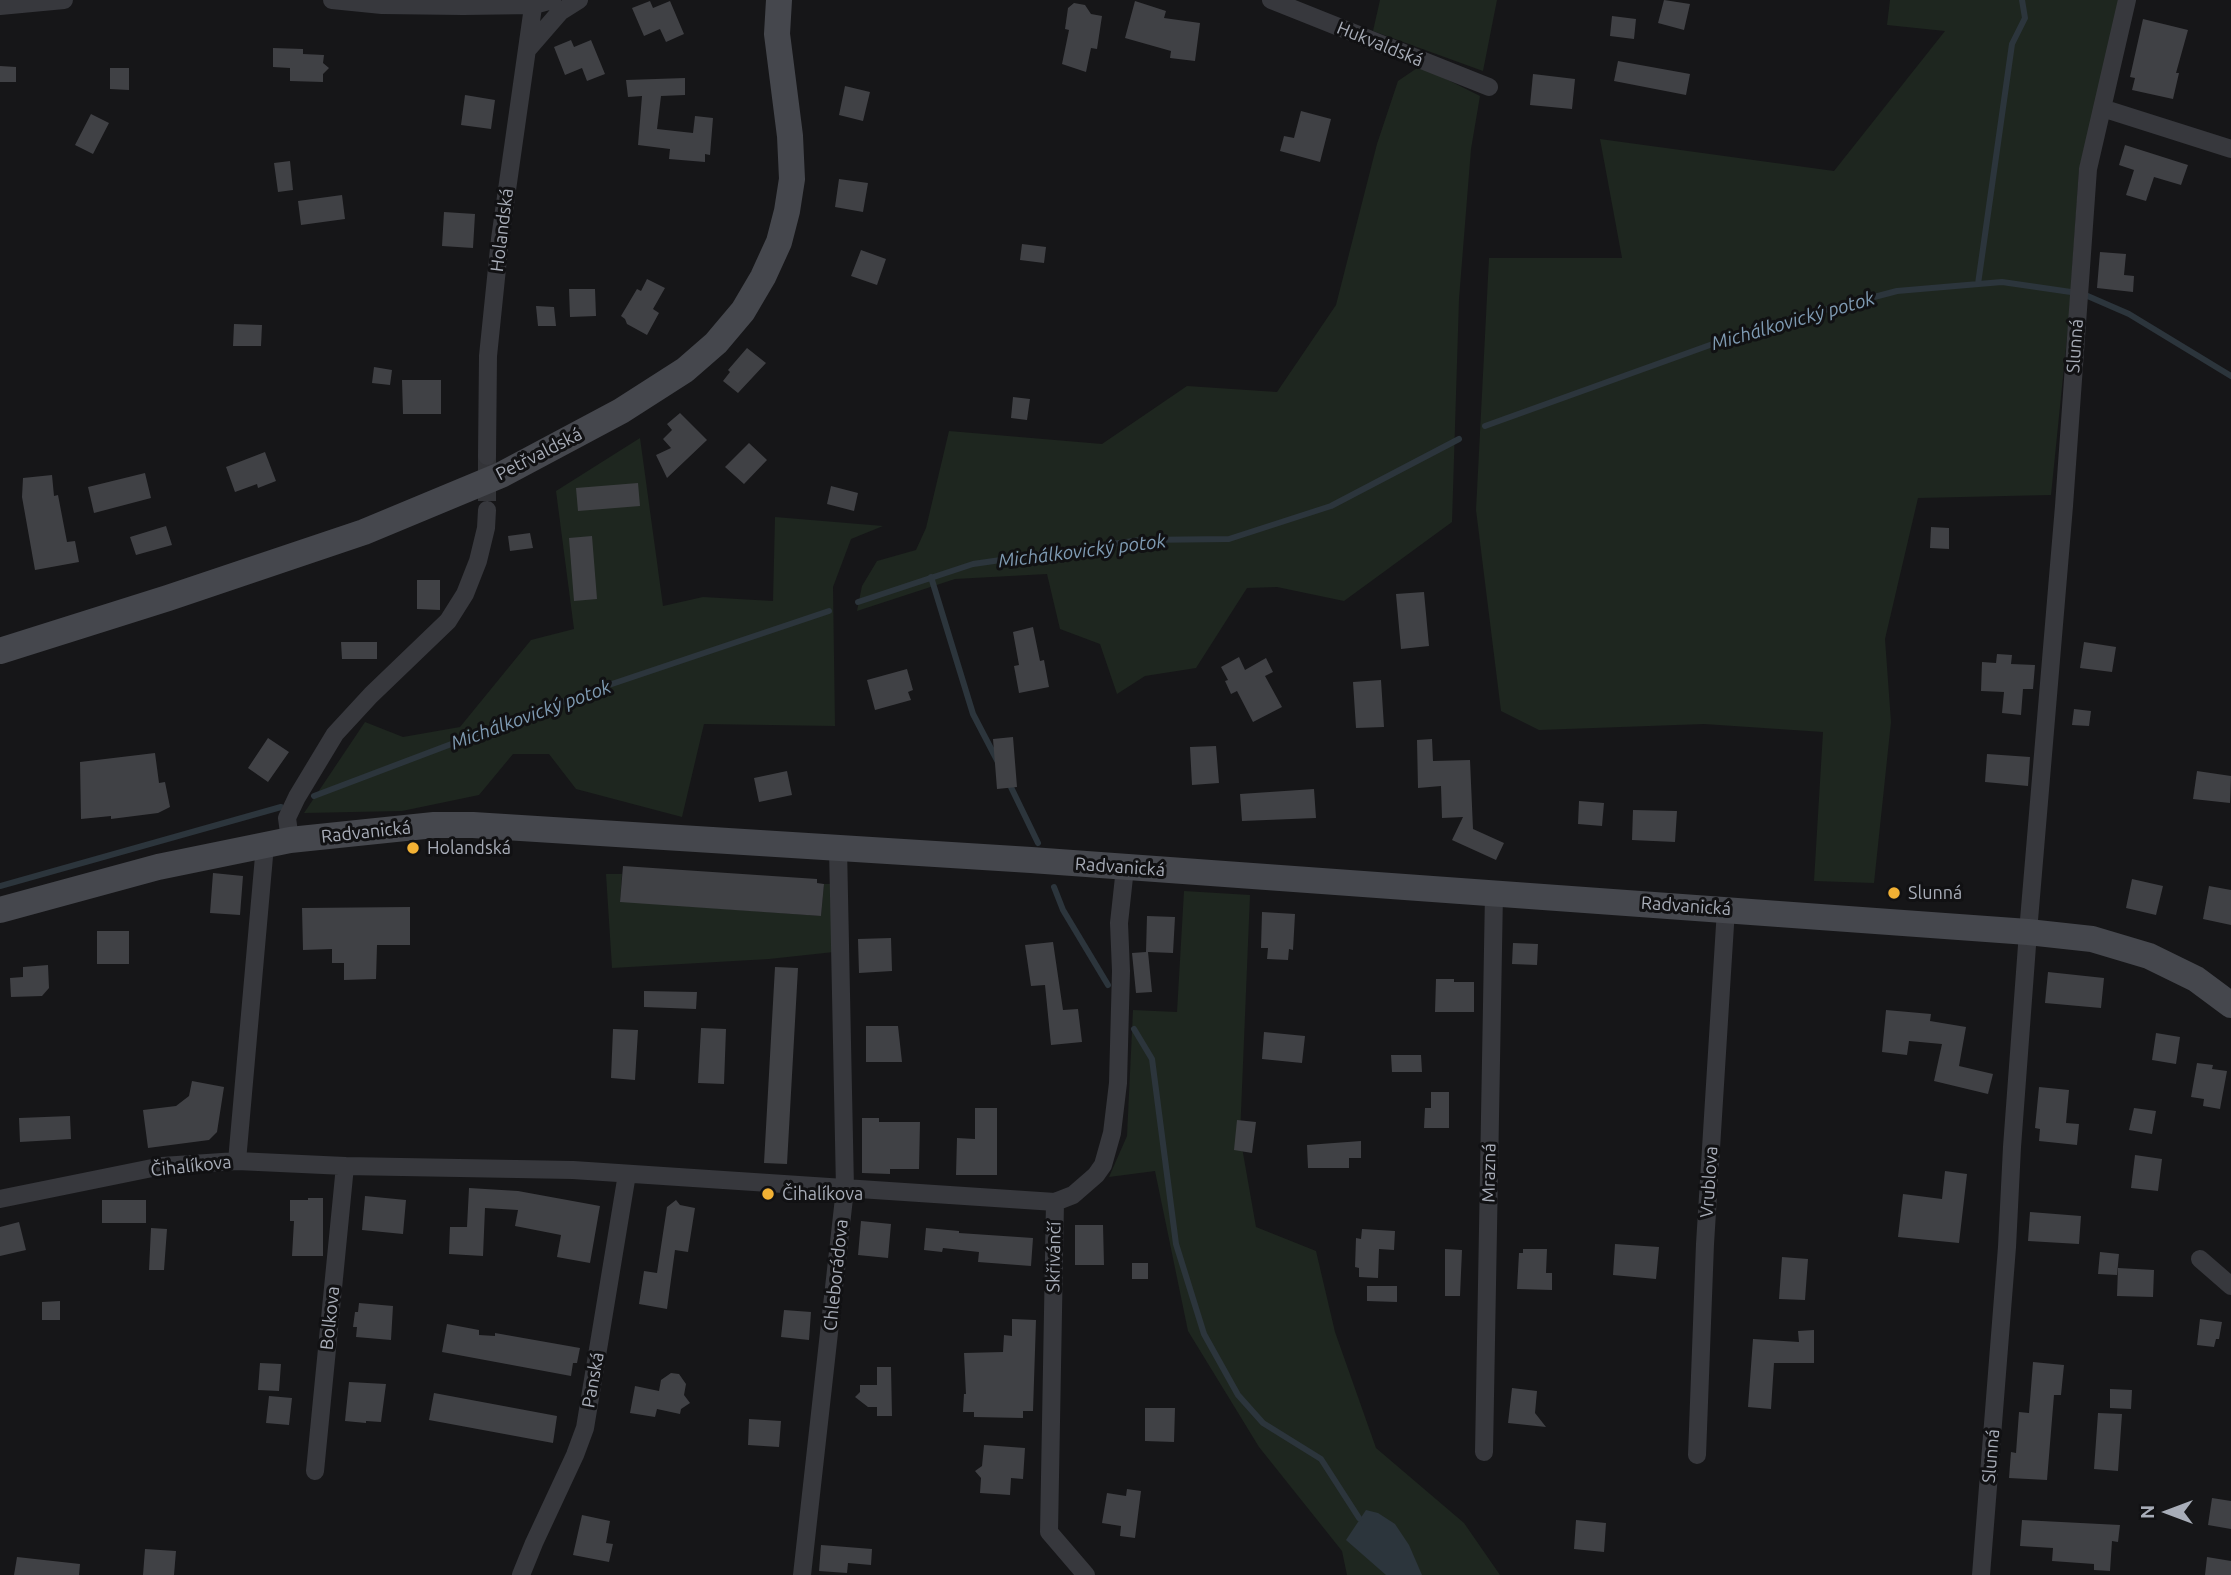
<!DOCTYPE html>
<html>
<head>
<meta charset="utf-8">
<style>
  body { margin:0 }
  #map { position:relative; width:2231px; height:1575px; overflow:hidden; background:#161618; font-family:Ubuntu,sans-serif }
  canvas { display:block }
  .north { position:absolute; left:2133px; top:1477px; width:70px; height:70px; -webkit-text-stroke:5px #111113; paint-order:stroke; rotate:270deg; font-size:19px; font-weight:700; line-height:28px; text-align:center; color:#a8adb8 }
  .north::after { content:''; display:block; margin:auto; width:24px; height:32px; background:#a8adb8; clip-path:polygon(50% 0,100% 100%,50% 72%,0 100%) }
</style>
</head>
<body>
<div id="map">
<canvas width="2231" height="1575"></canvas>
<div class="north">N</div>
</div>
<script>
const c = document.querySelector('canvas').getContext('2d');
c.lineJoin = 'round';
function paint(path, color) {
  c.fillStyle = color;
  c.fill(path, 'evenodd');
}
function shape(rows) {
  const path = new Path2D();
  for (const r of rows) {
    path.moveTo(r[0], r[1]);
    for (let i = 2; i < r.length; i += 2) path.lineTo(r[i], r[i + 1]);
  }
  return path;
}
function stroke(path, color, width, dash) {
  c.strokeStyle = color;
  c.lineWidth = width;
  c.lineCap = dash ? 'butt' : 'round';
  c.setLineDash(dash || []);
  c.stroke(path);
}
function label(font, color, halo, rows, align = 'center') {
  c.font = font + ' Ubuntu,sans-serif';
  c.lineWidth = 6;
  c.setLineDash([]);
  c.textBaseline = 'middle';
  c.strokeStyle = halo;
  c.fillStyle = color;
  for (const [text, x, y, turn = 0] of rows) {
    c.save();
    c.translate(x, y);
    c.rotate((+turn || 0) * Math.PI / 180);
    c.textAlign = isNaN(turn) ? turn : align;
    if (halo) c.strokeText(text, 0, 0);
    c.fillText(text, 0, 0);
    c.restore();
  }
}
paint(shape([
  [1380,0,1497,0,1483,71,1373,31],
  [1890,0,2120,0,2079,170,2069,318,2051,495,1918,498,1885,639,1891,722,1874,883,1814,881,1823,732,1704,724,1539,730,1501,711,1476,510,1489,258,1622,258,1600,139,1834,171,1945,31,1887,25],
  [1420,66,1480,96,1471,149,1459,299,1452,522,1344,601,1277,587,1247,588,1196,668,1145,676,1117,694,1100,644,1060,629,1047,574,955,579,857,611,862,586,877,561,916,550,926,528,949,431,1102,444,1187,386,1277,392,1336,305,1377,144,1398,81],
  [640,438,663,606,703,597,773,601,775,517,883,526,851,539,833,587,835,726,704,724,682,817,576,789,549,754,513,754,479,795,402,811,304,813,365,722,403,737,460,727,531,640,574,629,556,491],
  [606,874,622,874,620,901,821,916,824,884,834,884,834,952,769,959,612,968],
  [1184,891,1250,895,1240,1136,1256,1227,1316,1251,1335,1332,1376,1448,1464,1523,1500,1575,1347,1575,1342,1551,1259,1447,1188,1331,1155,1171,1109,1177,1127,1136,1133,1010,1177,1012]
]), '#1e261f');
paint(shape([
  [1366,1510,1378,1513,1395,1524,1409,1545,1422,1575,1386,1575,1346,1540]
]), '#2c353c');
stroke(shape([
  [1978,284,2012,44,2025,18,2022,0],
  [2083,294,2129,314,2231,376],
  [1485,426,1760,327,1897,291,2002,282,2071,292],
  [931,577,973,714,998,762],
  [858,602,973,564,1140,540,1229,539,1331,506,1459,439],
  [1008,781,1038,843],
  [314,796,594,690,829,611],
  [0,886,281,807],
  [1054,887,1063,910,1108,985],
  [1134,1029,1152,1059,1176,1244,1204,1334,1238,1395,1263,1423,1321,1459,1359,1518]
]), '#2c353c', 6);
paint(shape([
  [1664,0,1690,4,1684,30,1658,23],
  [650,1,653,8,670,1,684,34,666,42,660,29,644,36,632,8],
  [1135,1,1166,11,1164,18,1200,23,1195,61,1170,58,1171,51,1125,38],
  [1074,3,1085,5,1091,14,1102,16,1097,49,1091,48,1086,72,1062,64,1069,30,1065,29,1068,8],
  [1612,16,1636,19,1634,39,1610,36],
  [2143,19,2188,30,2176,73,2179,73,2173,99,2132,90,2135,78,2130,77],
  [571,40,574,47,591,40,605,74,587,81,582,68,565,75,554,47],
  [273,48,303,49,303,54,324,55,323,63,329,68,323,74,323,82,290,81,290,68,273,67],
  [1618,61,1690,74,1686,95,1614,81],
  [0,66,16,67,16,82,0,82],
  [110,68,129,68,129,90,110,89],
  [1533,74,1575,79,1572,109,1530,105],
  [685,78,685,95,661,96,657,129,693,133,695,116,713,118,710,155,705,154,705,162,669,159,670,149,638,145,642,96,628,97,626,80],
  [845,86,870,92,863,121,839,115],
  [465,95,495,100,491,129,461,125],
  [1301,111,1331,119,1320,162,1280,151,1284,136,1294,138],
  [91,114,109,123,93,154,75,145],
  [2125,145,2188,165,2181,185,2154,177,2146,201,2126,195,2134,170,2119,165],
  [290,161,293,190,278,192,274,163],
  [839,179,868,183,863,212,835,207],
  [342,195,345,219,301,225,298,201],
  [444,212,475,214,473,248,442,246],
  [1022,244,1046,247,1044,263,1020,260],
  [861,250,886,259,877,285,851,276],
  [2100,252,2126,254,2124,275,2134,276,2133,292,2097,288],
  [647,279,665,288,653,309,659,313,647,335,627,324,625,319,621,316,637,289,641,291],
  [569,289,595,289,596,316,570,317],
  [536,306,554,307,556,326,538,326],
  [234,324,262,325,261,346,233,346],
  [747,348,766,363,738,393,723,381,730,372,728,370],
  [374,367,392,370,390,385,372,383],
  [402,380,441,380,441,414,403,414],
  [1013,397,1030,399,1027,420,1011,418],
  [680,413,707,440,667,478,656,455,671,448,663,439,672,430,667,424],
  [749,443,767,460,744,484,725,467],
  [265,452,276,481,258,488,257,484,235,492,226,467],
  [145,473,151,498,94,513,88,487],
  [52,475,54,496,58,495,67,542,75,541,79,562,35,570,22,497,23,478],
  [638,483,640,506,578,511,576,488],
  [831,486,858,493,854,511,827,504],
  [166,526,172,545,136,555,130,537],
  [1931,527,1949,528,1949,549,1930,548],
  [530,533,533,548,510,551,508,536],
  [592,536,597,599,574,601,569,538],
  [417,580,440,580,440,610,417,609],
  [1424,592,1429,646,1401,649,1396,594],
  [1033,627,1040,661,1044,660,1049,687,1019,693,1014,666,1019,665,1013,632],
  [341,642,377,642,377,659,342,659],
  [2084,642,2116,647,2112,672,2080,668],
  [1997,654,2012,655,2011,664,2035,665,2033,689,2023,689,2021,715,2002,713,2004,692,1981,691,1982,662,1996,663],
  [1239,657,1245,670,1266,658,1273,672,1265,676,1282,707,1253,722,1237,691,1231,694,1225,681,1228,680,1221,667],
  [907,669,913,690,908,692,911,700,875,710,867,680],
  [1381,680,1384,727,1356,728,1353,682],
  [2074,709,2091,711,2089,726,2072,725],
  [1013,737,1017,787,997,789,993,739],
  [268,738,289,752,268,782,248,768],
  [1432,739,1433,761,1470,760,1473,829,1504,843,1496,860,1452,840,1463,817,1442,818,1441,786,1418,788,1417,740],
  [1216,746,1219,783,1192,785,1190,747],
  [155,753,159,783,165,782,170,807,158,813,111,819,111,816,81,819,80,762],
  [1987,754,2030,757,2028,786,1985,782],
  [787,771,792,795,759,802,754,778],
  [2197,771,2231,776,2230,803,2193,799],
  [1314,789,1316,818,1242,821,1240,794],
  [1579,801,1604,803,1602,826,1578,824],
  [1633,810,1677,811,1675,842,1632,840],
  [623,866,817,879,817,883,824,884,821,916,620,902],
  [213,873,243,876,240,915,210,913],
  [2132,879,2163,886,2156,915,2126,908],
  [2209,886,2231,890,2231,925,2203,919],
  [410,907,410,945,377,945,376,979,344,980,344,963,332,963,332,949,303,950,302,908],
  [1262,912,1295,914,1293,950,1289,949,1288,960,1267,959,1268,948,1261,948],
  [1147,916,1175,917,1173,953,1148,952,1152,992,1136,993,1132,953,1146,952],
  [97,931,129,931,129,964,97,964],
  [891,938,892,971,859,973,858,939],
  [1053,942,1063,1010,1078,1009,1082,1042,1051,1045,1045,985,1031,986,1025,945],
  [1513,943,1538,944,1537,965,1512,964],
  [48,965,49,988,42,996,11,997,10,978,23,977,23,967],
  [775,967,798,968,787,1164,764,1163],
  [2048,972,2104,978,2101,1008,2045,1003],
  [1436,979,1454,979,1454,982,1474,982,1474,1012,1435,1012],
  [644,991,697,992,696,1009,644,1007],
  [1886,1010,1931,1014,1930,1021,1966,1027,1959,1066,1993,1074,1988,1094,1934,1081,1942,1044,1909,1041,1907,1055,1882,1052],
  [866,1026,898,1026,902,1062,866,1062],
  [701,1028,726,1029,724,1084,698,1083],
  [613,1029,638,1030,635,1080,611,1078],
  [1264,1032,1305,1036,1302,1063,1262,1059],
  [2156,1033,2180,1037,2176,1064,2152,1060],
  [1391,1055,1421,1055,1422,1072,1392,1072],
  [2197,1063,2213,1065,2212,1069,2227,1071,2220,1109,2203,1106,2204,1099,2191,1097],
  [192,1081,224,1087,217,1132,209,1140,148,1148,143,1110,176,1106,189,1096],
  [2039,1087,2069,1090,2066,1123,2079,1124,2077,1145,2039,1141,2040,1129,2035,1128],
  [1431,1092,1449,1092,1449,1128,1424,1128,1425,1108,1431,1108],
  [975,1108,997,1108,997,1175,956,1175,957,1138,975,1139],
  [2134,1108,2156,1111,2152,1134,2129,1130],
  [70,1116,71,1139,20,1142,19,1118],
  [862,1118,879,1118,879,1122,920,1122,919,1169,890,1169,890,1174,862,1173],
  [1237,1120,1256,1122,1252,1153,1234,1150],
  [1361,1141,1361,1158,1349,1158,1349,1168,1308,1168,1307,1145],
  [2135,1155,2162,1159,2158,1191,2131,1188],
  [1945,1171,1967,1174,1959,1243,1898,1237,1903,1194,1942,1199],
  [469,1188,518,1191,600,1206,590,1263,557,1257,561,1235,515,1226,518,1210,485,1208,483,1256,449,1254,450,1227,467,1227],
  [365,1196,406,1200,403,1234,362,1230],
  [308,1198,323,1198,323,1256,292,1256,294,1221,290,1221,290,1200,308,1200],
  [102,1200,146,1200,146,1223,102,1223],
  [676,1200,680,1205,695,1208,688,1252,675,1250,667,1309,639,1304,644,1271,657,1273,667,1207],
  [2030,1212,2081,1216,2079,1244,2028,1241],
  [861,1221,891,1224,888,1258,858,1255],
  [19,1222,26,1250,0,1256,0,1227],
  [1075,1225,1103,1225,1104,1265,1075,1265],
  [151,1228,167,1229,164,1270,149,1270],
  [926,1228,959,1231,959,1233,1033,1238,1031,1266,978,1262,979,1252,943,1248,942,1252,924,1250],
  [1362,1229,1395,1231,1394,1250,1379,1249,1378,1278,1359,1277,1359,1268,1355,1267,1356,1238,1361,1239],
  [1615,1244,1659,1247,1656,1279,1613,1275],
  [1445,1249,1462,1250,1460,1296,1445,1296],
  [1523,1249,1547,1249,1546,1273,1552,1273,1552,1290,1517,1289,1519,1253,1523,1253],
  [2100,1252,2119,1254,2117,1275,2098,1274],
  [1782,1257,1808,1259,1805,1300,1779,1299],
  [1132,1263,1148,1263,1148,1279,1132,1279],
  [2118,1268,2154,1270,2153,1297,2117,1296],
  [1367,1286,1397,1286,1397,1302,1367,1301],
  [60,1301,60,1320,42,1320,42,1302],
  [359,1303,393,1306,391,1340,356,1337,357,1327,353,1327,355,1312,358,1312],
  [784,1310,811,1312,809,1340,781,1337],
  [1012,1319,1036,1320,1033,1411,1023,1411,1023,1418,974,1417,974,1412,963,1412,964,1394,966,1394,964,1353,1003,1352,1004,1335,1012,1336],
  [2200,1319,2222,1322,2219,1339,2216,1339,2214,1347,2197,1345],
  [447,1324,479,1330,479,1335,495,1336,495,1333,580,1348,577,1363,573,1363,571,1376,442,1352],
  [1814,1330,1814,1363,1774,1363,1771,1409,1748,1407,1753,1339,1799,1342,1798,1331],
  [2033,1362,2064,1365,2061,1395,2054,1395,2047,1480,2009,1478,2011,1452,2016,1453,2019,1412,2029,1413],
  [260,1363,281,1364,279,1391,258,1390],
  [877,1367,891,1367,892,1416,877,1416,877,1407,868,1407,855,1397,860,1392,860,1385,877,1385],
  [671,1373,679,1374,686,1384,684,1395,690,1403,681,1409,680,1414,657,1409,655,1417,630,1413,635,1386,659,1391,661,1380],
  [349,1382,386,1384,381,1422,366,1421,366,1423,345,1421],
  [1512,1388,1537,1391,1535,1413,1546,1427,1508,1423],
  [2110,1389,2132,1390,2131,1409,2110,1408],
  [434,1393,557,1416,553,1443,429,1420],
  [269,1396,292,1398,289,1425,266,1423],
  [1145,1408,1175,1408,1174,1442,1145,1441],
  [2098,1413,2122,1414,2118,1471,2094,1469],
  [749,1419,781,1421,779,1447,748,1445],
  [984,1445,1025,1448,1023,1479,1011,1478,1010,1495,980,1493,981,1478,975,1471,982,1466],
  [1127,1489,1141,1491,1135,1538,1120,1536,1121,1526,1102,1523,1107,1493,1126,1496],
  [2212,1498,2231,1501,2231,1529,2208,1525],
  [582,1515,610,1521,606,1543,613,1544,609,1562,573,1555],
  [1576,1520,1606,1523,1604,1552,1574,1549],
  [2022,1520,2120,1525,2118,1542,2112,1541,2110,1571,2094,1570,2094,1564,2052,1561,2053,1548,2020,1546],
  [821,1545,872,1549,871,1565,848,1563,847,1573,819,1571],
  [145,1549,176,1551,174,1575,143,1575],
  [17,1557,80,1564,79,1575,14,1575],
  [2207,1557,2231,1561,2231,1575,2205,1575]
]), '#404145');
stroke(shape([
  [487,456,487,510]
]), '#333438', 18, [18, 9]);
stroke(shape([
  [332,0,382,5,463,6,534,5,552,0],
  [1271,0,1489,87],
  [0,6,64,0],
  [527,50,560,12,579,0],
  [2102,108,2231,149],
  [487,456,488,356,500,239,534,0],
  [290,840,287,818,297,797,335,734,371,695,448,621,465,594,478,561,486,528,487,510],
  [237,1161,265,845],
  [0,1199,162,1166,237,1161,345,1166,573,1170,1055,1202],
  [2200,1259,2231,1286],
  [1484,1452,1494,893],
  [1697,1455,1705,1244,1726,909],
  [315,1471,345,1166],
  [521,1575,534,1543,575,1455,585,1428,627,1174],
  [802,1575,845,1189,838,847],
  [1086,1575,1049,1532,1055,1202,1073,1195,1096,1175,1103,1165,1112,1133,1118,1083,1121,971,1119,923,1125,868],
  [1981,1575,2007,1247,2012,1147,2028,932,2064,506,2088,169,2127,0]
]), '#37383d', 18);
stroke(shape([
  [0,651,168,598,364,532,501,475,621,411,685,370,716,343,743,311,763,277,779,242,787,211,792,179,790,136,777,34,779,0],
  [0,910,158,867,290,840,434,825,473,825,1031,860,2028,932,2092,939,2149,956,2196,979,2231,1005]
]), '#45474d', 26);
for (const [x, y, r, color] of [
  [413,848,7,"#f2b134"],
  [1894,893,7,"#f2b134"],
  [768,1194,7,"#f2b134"]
]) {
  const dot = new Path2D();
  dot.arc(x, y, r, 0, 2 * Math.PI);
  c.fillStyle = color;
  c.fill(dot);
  stroke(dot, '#111113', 2.5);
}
label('18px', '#a8adb8', '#111113', [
  ["Hukvaldská",1380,44,22],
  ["Holandská",502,230,-83],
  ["Slunná",2075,346,-86],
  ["Petřvaldská",539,454,-27],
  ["Radvanická",366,832,-6],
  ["Radvanická",1120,867,4],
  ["Radvanická",1686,906,4],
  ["Čihalíkova",191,1166,-6],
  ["Mrazná",1489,1173,-89],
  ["Vrublova",1709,1182,-86],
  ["Skřivánčí",1054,1257,-89],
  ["Chleborádova",836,1275,-84],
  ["Bolkova",330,1318,-84],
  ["Panská",593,1380,-80],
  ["Slunná",1991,1456,-85]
]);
label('18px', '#a8adb8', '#111113', [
  ["Holandská",427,848],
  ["Slunná",1908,893],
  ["Čihalíkova",782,1194]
], 'left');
label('italic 19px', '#7f9bb3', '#111113', [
  ["Michálkovický potok",1793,321,-16],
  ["Michálkovický potok",1082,551,-7],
  ["Michálkovický potok",531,715,-20]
]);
</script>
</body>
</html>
